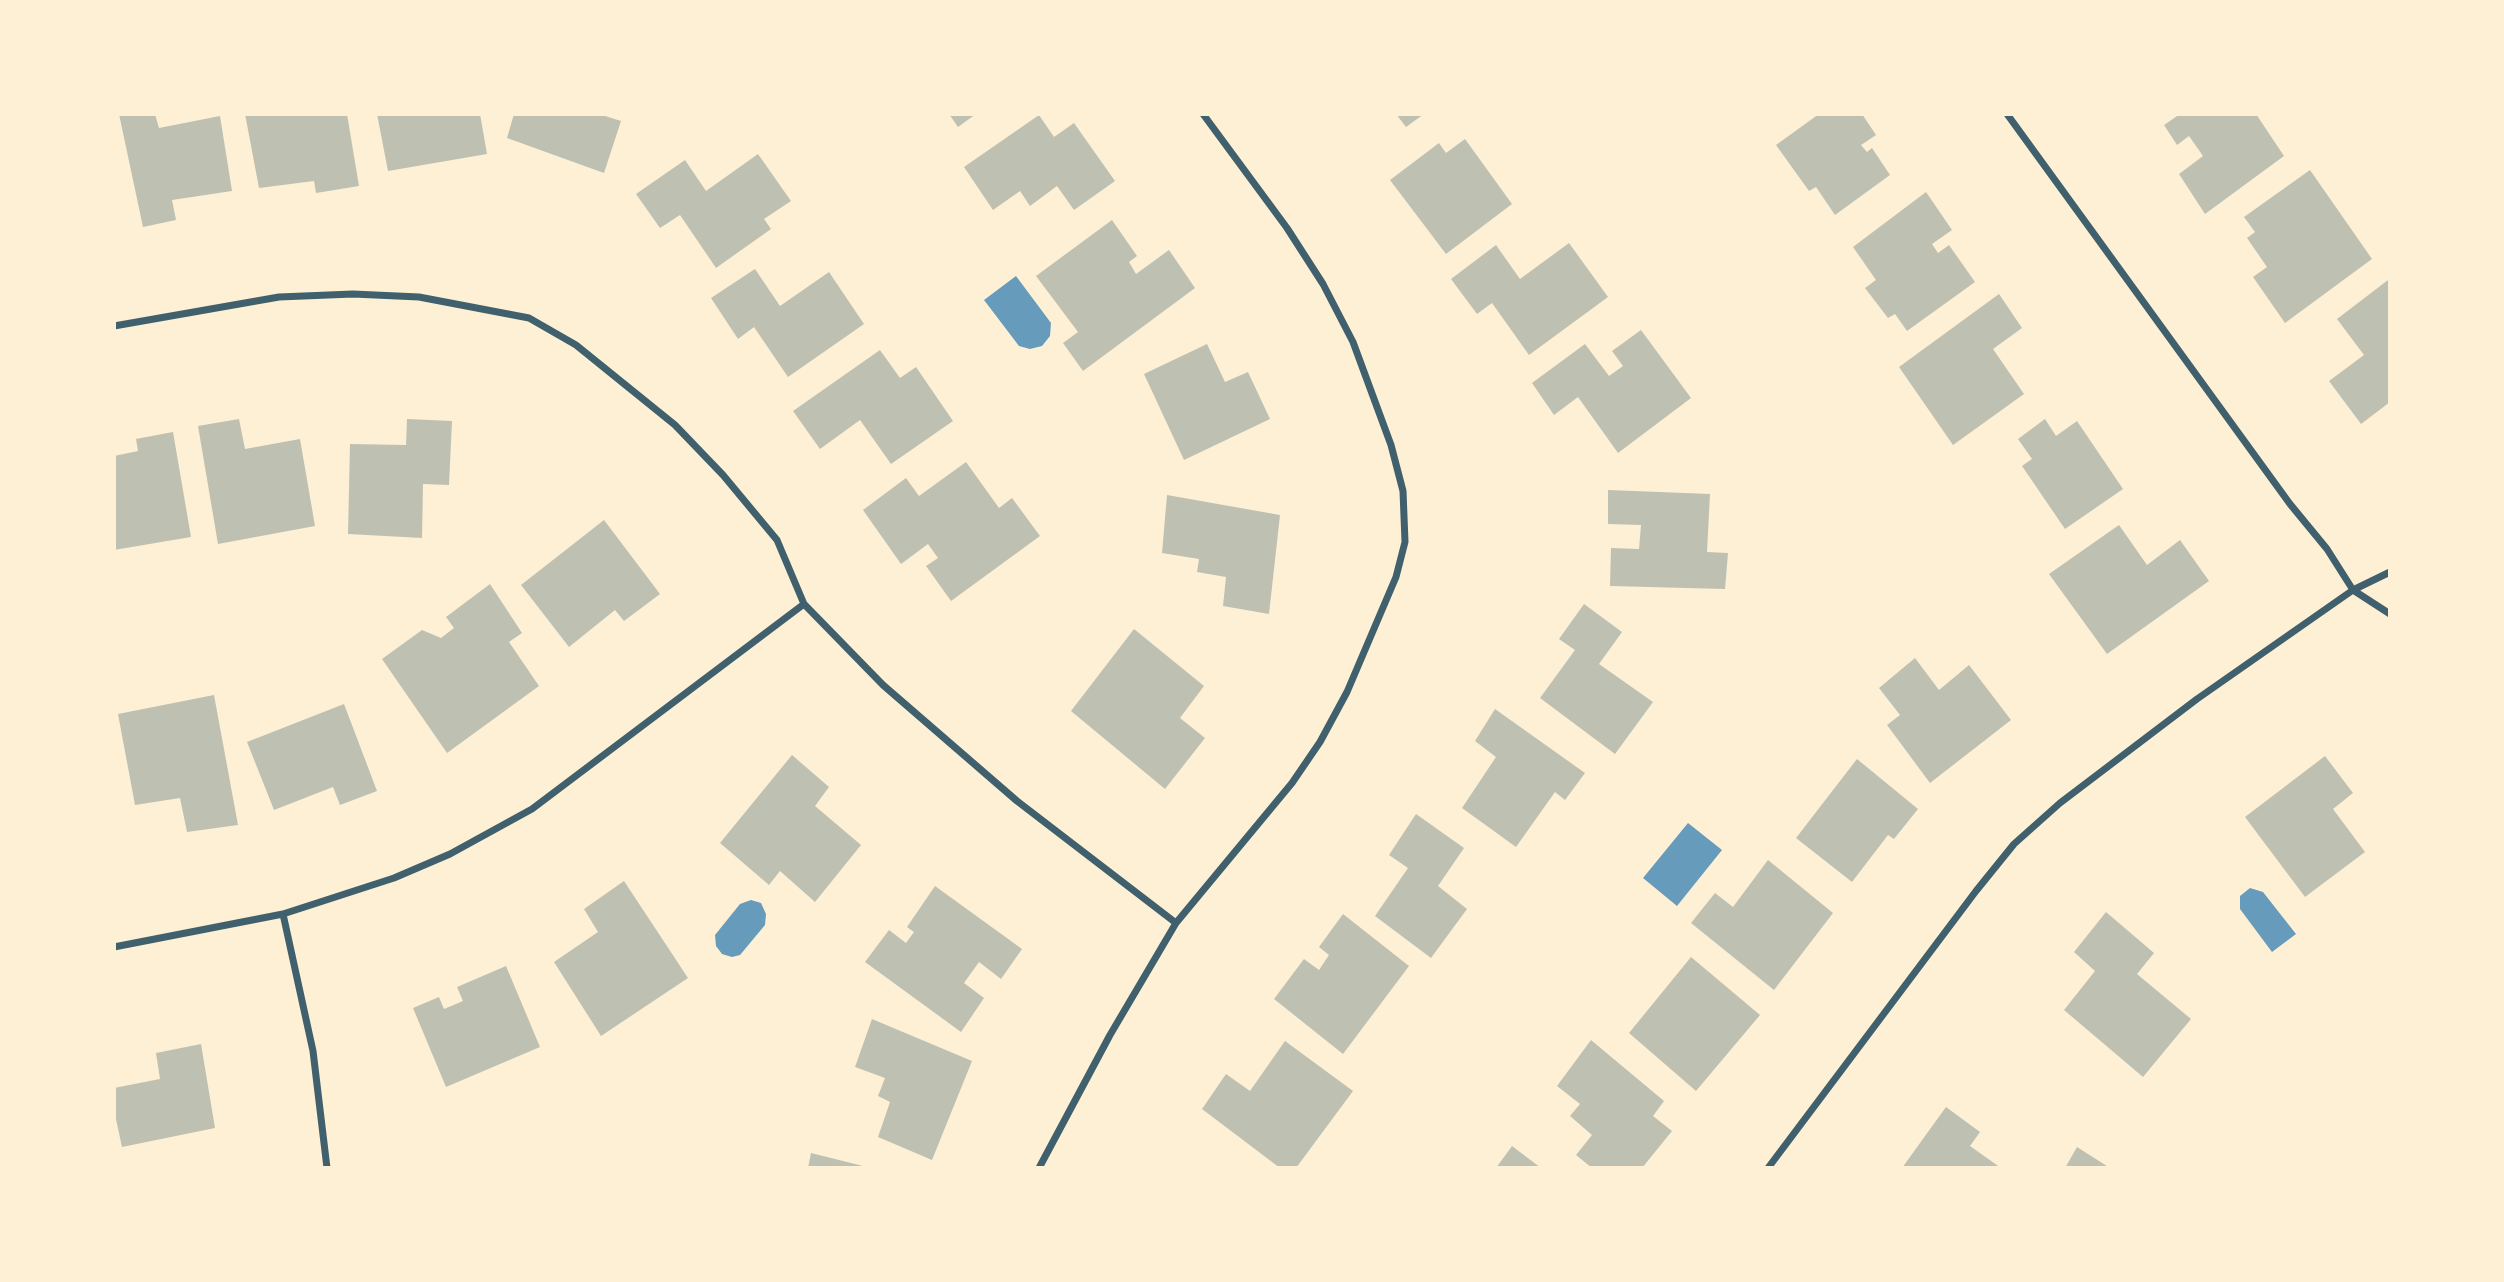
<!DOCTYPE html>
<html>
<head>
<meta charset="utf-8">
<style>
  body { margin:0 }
  #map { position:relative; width:2504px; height:1282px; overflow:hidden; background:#fdf0d5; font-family:Barlow,sans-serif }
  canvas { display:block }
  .frame { position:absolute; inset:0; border:116px solid #fdf0d5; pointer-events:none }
</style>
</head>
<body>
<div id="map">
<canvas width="2504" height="1282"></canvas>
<div class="frame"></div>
</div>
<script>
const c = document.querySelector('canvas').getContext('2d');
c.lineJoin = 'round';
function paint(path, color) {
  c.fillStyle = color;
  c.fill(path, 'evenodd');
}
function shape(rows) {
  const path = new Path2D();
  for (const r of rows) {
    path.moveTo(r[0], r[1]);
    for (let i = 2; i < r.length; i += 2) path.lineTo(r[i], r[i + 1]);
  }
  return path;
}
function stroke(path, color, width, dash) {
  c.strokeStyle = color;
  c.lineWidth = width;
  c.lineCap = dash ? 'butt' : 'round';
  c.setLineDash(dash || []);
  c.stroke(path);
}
paint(shape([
  [1016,276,1051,323,1050,336,1042,346,1030,349,1019,346,984,300],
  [1688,823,1722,850,1677,906,1643,878],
  [2250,888,2263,892,2296,934,2272,952,2240,909,2240,896],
  [751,900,761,903,766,914,765,925,740,955,732,957,722,954,716,946,715,935,740,904]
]), '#669bbc');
paint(shape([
  [119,114,155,114,159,128,220,116,232,191,172,200,176,220,143,227],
  [245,114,347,114,359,186,316,193,314,181,259,188],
  [377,114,480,114,487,154,388,171],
  [514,114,599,114,621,121,604,173,507,138],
  [949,114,976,114,958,127],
  [1396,114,1424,114,1406,127],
  [1819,114,1862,114,1876,135,1861,145,1867,152,1872,148,1890,175,1835,215,1816,187,1809,191,1776,145],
  [2180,114,2256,114,2284,156,2205,214,2179,174,2203,156,2189,136,2177,145,2164,125],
  [1039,115,1054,137,1074,123,1115,181,1074,210,1057,186,1030,206,1020,191,993,210,964,167],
  [1465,139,1512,204,1446,254,1390,180,1439,143,1446,153],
  [758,154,791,201,764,219,771,229,716,268,680,215,660,228,636,194,685,160,706,191],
  [2310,170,2372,259,2285,323,2253,277,2267,267,2247,238,2255,232,2244,217],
  [1926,192,1952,230,1932,244,1938,253,1949,245,1975,282,1907,331,1895,314,1888,318,1865,288,1876,280,1853,247],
  [1112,220,1137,256,1129,262,1136,274,1169,250,1195,288,1083,371,1063,343,1078,332,1036,276],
  [1569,243,1608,297,1529,355,1492,303,1477,314,1451,279,1496,245,1520,279],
  [755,269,780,306,829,272,864,324,788,377,754,327,738,339,711,298],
  [2388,280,2390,284,2390,402,2361,424,2329,381,2364,355,2337,319],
  [1999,294,2022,328,1993,349,2024,394,1953,445,1899,367],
  [1641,330,1691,398,1618,453,1578,397,1554,415,1532,383,1585,344,1609,376,1623,366,1612,351],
  [1207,344,1225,382,1248,372,1270,419,1184,460,1144,374],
  [880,350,900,378,916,367,953,421,891,464,860,420,820,449,793,411],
  [239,419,245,449,300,439,315,526,218,544,198,426],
  [407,419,452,421,449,485,423,484,422,538,348,534,350,444,406,445],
  [2045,419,2056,436,2077,421,2123,489,2065,529,2022,466,2032,459,2018,439],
  [173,432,191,537,114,550,114,456,138,451,136,439],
  [966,462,999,508,1012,498,1040,536,951,601,926,566,938,558,928,544,901,564,863,510,906,478,919,496],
  [1608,490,1710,494,1707,552,1728,553,1725,589,1610,586,1611,548,1639,549,1641,525,1608,524],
  [1167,495,1280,515,1269,614,1223,606,1226,577,1197,572,1199,559,1162,553],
  [604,520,660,594,624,621,615,610,569,647,521,585],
  [2119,525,2147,565,2180,540,2209,581,2107,654,2049,574],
  [490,584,522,633,509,642,539,686,447,753,382,659,422,630,441,638,454,628,446,617],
  [1584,604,1622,632,1599,664,1653,702,1615,754,1540,698,1575,650,1559,639],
  [1134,629,1204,686,1180,718,1205,738,1165,789,1071,711],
  [1915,658,1939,690,1969,665,2011,720,1930,783,1887,725,1900,715,1879,688],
  [214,695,238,825,187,832,180,798,135,805,118,714],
  [344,704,377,791,340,805,333,787,274,810,247,742],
  [1495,709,1585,773,1565,800,1555,792,1516,847,1462,808,1496,757,1475,741],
  [792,755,829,787,815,806,861,845,815,902,780,871,769,885,720,843],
  [2325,756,2353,793,2333,809,2365,852,2305,897,2245,817],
  [1857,759,1918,809,1894,839,1888,835,1852,882,1796,838],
  [1416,814,1464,848,1438,886,1467,909,1431,958,1375,916,1408,868,1389,855],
  [1768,860,1833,913,1774,990,1691,923,1715,893,1733,907],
  [624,881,688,978,601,1036,554,962,598,932,584,909],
  [935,886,1022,949,1001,979,979,962,964,983,984,998,961,1032,865,962,889,930,906,943,914,932,907,927],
  [2106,912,2154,953,2137,974,2191,1019,2143,1077,2064,1010,2095,971,2074,952],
  [1343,914,1409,966,1343,1054,1274,999,1304,959,1319,970,1329,955,1319,947],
  [1691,957,1760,1015,1696,1091,1629,1033],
  [506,966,540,1047,446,1087,413,1008,439,997,444,1009,463,1001,457,987],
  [872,1019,972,1061,932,1160,878,1137,890,1102,878,1096,885,1078,855,1067],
  [1591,1040,1664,1101,1653,1116,1672,1131,1642,1168,1592,1168,1576,1155,1592,1135,1570,1116,1580,1104,1557,1086],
  [1285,1041,1353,1091,1296,1168,1280,1168,1202,1109,1226,1074,1250,1091],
  [201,1044,215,1128,122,1147,114,1110,114,1088,160,1079,156,1053],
  [1946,1107,1980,1132,1970,1146,2001,1168,1902,1168],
  [1512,1146,1541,1168,1496,1168],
  [2077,1147,2110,1168,2065,1168],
  [811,1153,867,1167,867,1168,808,1168]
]), '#bec0b2');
stroke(shape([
  [2007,114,2290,504,2327,549,2353,590,2390,614],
  [114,326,279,297,353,294,419,297,529,318,576,345,675,425,723,475,777,540,804,604,883,685,1017,801,1176,923],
  [283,914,313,1051,327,1168],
  [114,947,283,914,394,878,450,854,532,809,804,604],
  [1039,1168,1110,1035,1176,923,1292,783,1320,742,1347,692,1396,577,1405,542,1403,491,1391,445,1353,342,1323,284,1287,228,1203,114],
  [1768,1168,1976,891,2014,844,2060,803,2197,699,2353,590,2390,572]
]), '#3f606c', 7);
</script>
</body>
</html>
